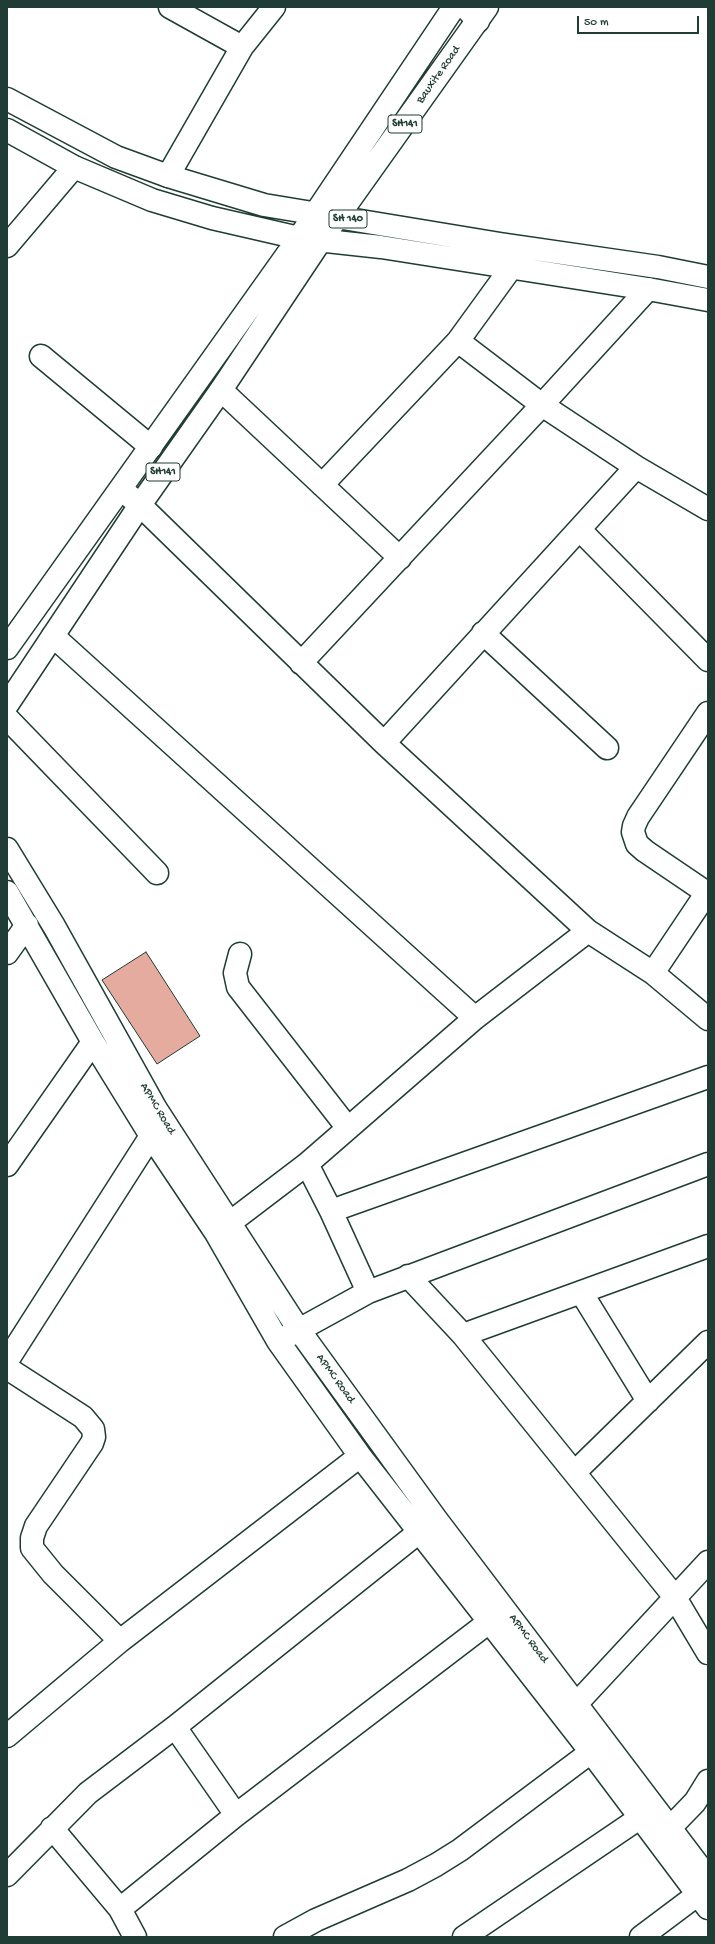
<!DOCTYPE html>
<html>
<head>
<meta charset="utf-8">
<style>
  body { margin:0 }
  #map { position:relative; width:715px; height:1944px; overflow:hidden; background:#fff; font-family:"Gochi Hand",sans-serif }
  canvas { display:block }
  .frame { position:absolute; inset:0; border:8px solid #1f3d34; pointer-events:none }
  .scale { position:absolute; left:577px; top:16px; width:122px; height:18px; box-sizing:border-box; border:2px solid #1f3d34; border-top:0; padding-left:5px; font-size:12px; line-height:14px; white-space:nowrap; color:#1f3d34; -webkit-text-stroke:3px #fff; paint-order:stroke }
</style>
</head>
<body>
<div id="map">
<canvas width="715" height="1944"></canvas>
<div class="frame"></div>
<div class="scale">50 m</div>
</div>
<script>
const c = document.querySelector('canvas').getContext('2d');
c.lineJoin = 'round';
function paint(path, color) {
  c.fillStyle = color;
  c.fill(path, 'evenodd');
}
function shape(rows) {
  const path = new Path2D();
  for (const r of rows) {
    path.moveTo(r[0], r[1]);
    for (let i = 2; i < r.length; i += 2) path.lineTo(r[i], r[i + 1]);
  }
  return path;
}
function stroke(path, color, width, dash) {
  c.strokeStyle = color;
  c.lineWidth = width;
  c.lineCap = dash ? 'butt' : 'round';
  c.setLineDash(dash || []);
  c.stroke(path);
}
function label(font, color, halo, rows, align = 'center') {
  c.font = font + ' "Gochi Hand",sans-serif';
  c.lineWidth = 4;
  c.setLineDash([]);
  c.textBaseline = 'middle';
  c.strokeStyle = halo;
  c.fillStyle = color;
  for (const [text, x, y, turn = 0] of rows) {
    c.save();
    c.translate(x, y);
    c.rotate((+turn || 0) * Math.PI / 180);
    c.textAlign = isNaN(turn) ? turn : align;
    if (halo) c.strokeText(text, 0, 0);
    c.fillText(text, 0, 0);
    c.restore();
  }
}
const building = shape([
  [146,952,200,1036,157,1064,102,980,146,952]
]);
paint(building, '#e5ab9f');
stroke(building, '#1f3d34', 1);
const minor = shape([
  [170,7,242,47],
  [465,7,478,21],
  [168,176,242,47,274,7],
  [7,246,74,167],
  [458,341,542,405,636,467,708,509],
  [41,356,151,447],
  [221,390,400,558],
  [322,485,458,341,511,268],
  [121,489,140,505,384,743,588,931,653,973,708,1019],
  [580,530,708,660],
  [483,633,607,748],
  [53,636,475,1018],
  [301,663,542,405,648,289],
  [7,718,157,873],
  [384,743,636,467],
  [7,849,54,926,156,1109,299,1330,436,1519,708,1878],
  [7,892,93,1042,151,1136,216,1233,278,1341,360,1456,591,1752,708,1908],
  [707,893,645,851,637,844,633,832,634,826,638,817,708,713],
  [7,953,27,925],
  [240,954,235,973,238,987,347,1127],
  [653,973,708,891],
  [307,1164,475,1018,588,931],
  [7,1165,93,1042],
  [331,1211,368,1292],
  [219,1231,307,1164,331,1211,708,1077],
  [408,1276,463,1335,674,1596,708,1653],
  [581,1292,648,1401],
  [463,1335,708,1246],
  [286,1337,368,1292,708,1164],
  [7,1361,151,1136],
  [7,1368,83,1417,93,1429,94,1437,92,1443,36,1526,32,1538,32,1548,53,1574,120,1641],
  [575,1472,708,1342],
  [567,1714,708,1562],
  [175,1727,236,1815],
  [7,1736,120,1641,360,1456],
  [52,1828,120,1909,135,1937],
  [669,1829,695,1802,708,1781],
  [7,1875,88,1793,175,1727,419,1532],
  [120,1909,236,1815,489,1622],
  [285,1937,316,1920,408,1880,436,1865,460,1850,591,1752],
  [464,1937,641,1817],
  [641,1937,697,1895]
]);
const major = shape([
  [7,99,116,157,168,176,264,205,500,244,658,267,708,277],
  [7,130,74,167,152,200,212,218,299,238,381,247,648,289,708,300],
  [7,648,299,238,454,7],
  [7,705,140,505,221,390,321,240,487,7]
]);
stroke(minor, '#1f3d34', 25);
stroke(major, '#1f3d34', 25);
stroke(minor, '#fff', 22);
stroke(major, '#fff', 22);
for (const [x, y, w] of [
  [405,124,34],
  [348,219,38],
  [163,472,34]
]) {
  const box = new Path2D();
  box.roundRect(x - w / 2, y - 9, w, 18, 3);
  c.fillStyle = '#fff';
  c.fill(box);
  stroke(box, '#1f3d34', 1);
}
label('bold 11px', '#1f3d34', null, [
  ["SH141",405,124],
  ["SH 140",348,219],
  ["SH141",163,472]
]);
label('12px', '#1f3d34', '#fff', [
  ["Bauxite Road",439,75,-55],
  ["APMC Road",157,1109,59],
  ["APMC Road",335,1379,54],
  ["APMC Road",528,1639,53]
]);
</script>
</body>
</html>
